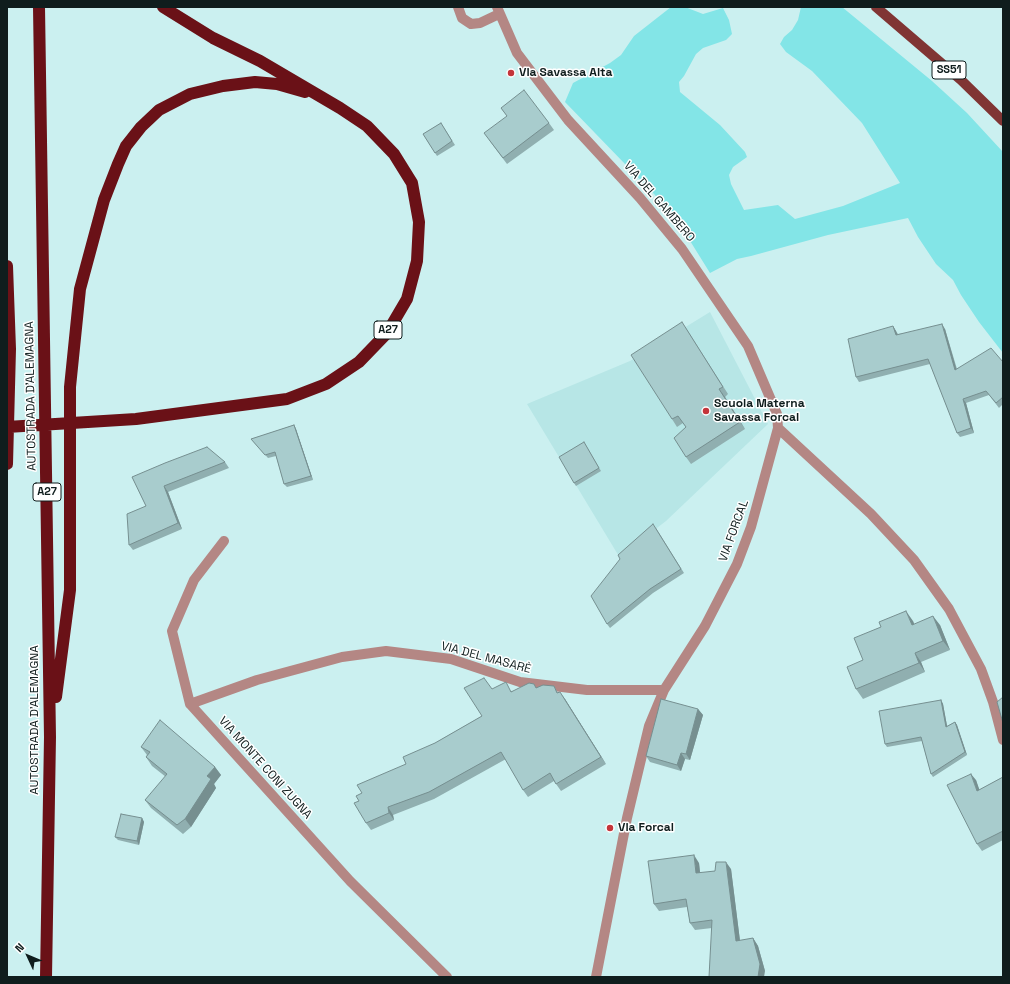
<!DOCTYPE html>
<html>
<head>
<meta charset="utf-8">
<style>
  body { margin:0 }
  #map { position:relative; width:1010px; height:984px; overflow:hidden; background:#cbf0f0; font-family:"Space Grotesk",sans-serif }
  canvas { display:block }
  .frame { position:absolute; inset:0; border:8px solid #0f1d1d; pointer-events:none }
  .north { position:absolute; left:8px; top:936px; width:40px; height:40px; -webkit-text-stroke:3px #fff; paint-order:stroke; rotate:314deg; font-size:11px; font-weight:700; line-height:16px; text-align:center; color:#0f1d1d }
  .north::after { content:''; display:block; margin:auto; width:14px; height:18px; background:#0f1d1d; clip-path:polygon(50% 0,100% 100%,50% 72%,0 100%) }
</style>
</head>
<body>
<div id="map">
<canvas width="1010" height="984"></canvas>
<div class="frame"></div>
<div class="north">N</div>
</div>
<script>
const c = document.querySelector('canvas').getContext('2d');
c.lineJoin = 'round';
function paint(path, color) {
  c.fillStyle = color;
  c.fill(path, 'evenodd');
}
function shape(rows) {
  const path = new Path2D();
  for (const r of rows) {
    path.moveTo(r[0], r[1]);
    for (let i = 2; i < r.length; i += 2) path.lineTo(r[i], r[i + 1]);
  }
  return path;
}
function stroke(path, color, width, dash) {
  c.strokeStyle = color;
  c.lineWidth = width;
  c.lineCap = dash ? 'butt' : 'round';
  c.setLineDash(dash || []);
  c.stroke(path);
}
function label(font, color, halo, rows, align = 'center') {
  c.font = font + ' "Space Grotesk",sans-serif';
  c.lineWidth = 3;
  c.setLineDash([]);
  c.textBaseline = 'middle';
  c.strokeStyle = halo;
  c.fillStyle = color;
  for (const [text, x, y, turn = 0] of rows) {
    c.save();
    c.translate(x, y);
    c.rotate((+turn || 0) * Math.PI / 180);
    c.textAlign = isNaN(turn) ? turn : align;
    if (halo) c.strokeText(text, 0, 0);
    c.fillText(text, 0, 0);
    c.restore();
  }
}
paint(shape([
  [710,312,768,424,666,521,653,531,623,563,527,404,630,361]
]), '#b7e6e6');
paint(shape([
  [671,7,685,7,703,14,723,8,729,20,732,34,726,40,703,48,696,54,684,76,679,82,680,92,720,125,745,152,747,157,733,167,729,175,731,184,744,210,778,205,795,219,843,206,900,183,862,123,812,71,786,52,780,44,784,37,792,30,798,20,801,7,842,7,932,81,967,113,1003,152,1003,353,979,322,961,295,953,280,936,264,918,237,908,218,828,235,751,256,737,259,710,273,687,236,655,195,565,102,573,83,610,63,621,55,634,36]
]), '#83e5e7');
stroke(shape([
  [458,7,462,18,471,24,480,23,499,14],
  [497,7,517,53,568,120,640,198,682,249,748,346,777,414,778,428,751,527,737,564,705,626,664,690,649,726,627,818,596,977],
  [778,428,871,514,914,560,949,609,981,669,993,702,1003,740],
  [224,541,194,580,172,631,190,704,350,881,447,977],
  [190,704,257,680,342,657,386,651,451,659,520,682,587,690,664,690]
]), '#b48784', 10);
stroke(shape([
  [876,7,961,80,1003,121]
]), '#803534', 10);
stroke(shape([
  [39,7,50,737,46,977],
  [7,266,10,349,7,464],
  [7,427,136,419,287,399,326,384,359,362,387,333,407,299,417,261,419,222,412,183,394,154,367,126,340,108,260,61,213,38,163,7],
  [56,697,70,590,70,387,80,289,104,200,118,164,126,146,141,127,159,110,190,94,223,86,255,82,277,84,305,92]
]), '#6a1117', 12);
paint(shape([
  [501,108,549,123,554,130,507,164,489,140,507,116],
  [441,123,455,145,437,156,423,134],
  [682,322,728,394,725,397,745,429,691,464,686,457,686,427,683,423,677,427,672,419],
  [893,326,896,331,898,334,945,329,957,369,1003,362,1003,404,999,408,989,395,966,403,974,433,960,437,957,433,930,364,859,382,856,377],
  [294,425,296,429,313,480,287,487,284,484,276,456,268,458,251,439],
  [584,442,601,471,576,486,574,483],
  [225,462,229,468,168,492,182,529,133,550,129,545,146,506,132,477],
  [656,528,684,573,653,593,610,628,607,624],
  [913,621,914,624,940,625,950,650,921,662,925,672,863,699,856,689,863,660,881,627],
  [554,686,558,693,565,699,606,764,561,791,554,781,528,797,523,790,506,759,434,799,393,815,394,820,371,830,366,823,359,801,362,793,406,764,435,743,482,716,492,689,512,691,537,688],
  [941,700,943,704,947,726,955,722,957,725,967,755,933,777,931,774,922,741,887,747,885,744],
  [698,709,703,715,690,760,685,759,681,771,650,762,646,756],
  [141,747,215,767,221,775,214,784,216,788,191,827,183,834,151,808,145,800,166,777,152,766,146,757,147,755],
  [1003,777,1003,840,982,851,977,844,976,780,979,790],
  [142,818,144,822,139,845,118,840,115,837],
  [699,863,700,873,731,869,740,941,753,938,758,946,765,971,712,928,695,930,690,923,687,907,659,911,654,904]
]), '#90afb0');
paint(shape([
  [942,324,945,329,958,375,955,370],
  [893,326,896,331,899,339,896,335],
  [719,389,725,397,745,429,740,422],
  [963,399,966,403,974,433,971,428],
  [294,425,296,429,313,480,311,476],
  [164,486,168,492,182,529,178,523],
  [906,611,913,621,918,634,912,625],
  [933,616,940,625,950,650,943,641],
  [915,653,921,662,925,672,919,663],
  [560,692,565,699,606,764,601,757],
  [941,700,943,704,948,731,946,727],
  [698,709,703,715,690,760,686,754],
  [955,722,957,725,967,755,965,752],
  [681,753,685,759,681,771,677,765],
  [215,767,221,775,214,784,216,788,191,827,185,819,207,776],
  [971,774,976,780,982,797,977,791],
  [388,807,393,815,394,820,389,813],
  [142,818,144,822,139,845,137,841],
  [694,855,699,863,701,881,696,873],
  [726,862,731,869,741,949,736,941],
  [753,938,758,946,765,971,764,977,758,977]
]), '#768f90');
const building = shape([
  [524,90,549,123,503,158,484,133,507,116,501,108,524,90],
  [441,123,452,141,435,153,423,134,441,123],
  [682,322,723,387,719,389,740,422,686,457,674,438,686,427,678,416,672,419,631,355,682,322],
  [942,324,955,370,991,348,1003,362,1003,397,996,403,986,391,963,399,971,428,957,433,928,359,856,377,848,339,893,326,896,335,942,324],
  [294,425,311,476,284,484,275,452,265,455,251,439,294,425],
  [584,442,599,468,574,483,559,457,584,442],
  [207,447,225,462,164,486,178,523,129,545,127,514,146,506,132,477,165,463,207,447],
  [653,524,681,569,650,589,607,624,591,596,620,559,618,555,653,524],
  [906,611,912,625,933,616,943,641,915,653,919,663,856,689,847,667,863,660,854,638,881,627,879,622,906,611],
  [484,678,492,689,506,682,511,692,529,683,534,684,536,688,543,685,554,686,557,693,560,692,601,757,556,784,550,773,523,790,501,752,429,792,388,807,389,813,366,823,354,803,359,801,356,796,362,793,357,785,406,764,403,757,435,743,482,716,464,688,484,678],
  [1003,697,1003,723,997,702,1003,697],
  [661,699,698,709,686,754,681,753,677,765,646,756,661,699],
  [941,700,946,727,955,722,965,752,931,774,921,737,885,744,879,711,941,700],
  [160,720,215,767,207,776,211,779,185,819,177,825,145,800,167,774,146,757,150,752,141,747,160,720],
  [971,774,977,791,1003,777,1003,831,977,844,947,785,971,774],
  [121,814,142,818,137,841,115,837,121,814],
  [694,855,696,873,715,871,716,862,726,862,736,941,753,938,760,964,758,977,709,977,712,920,690,923,686,899,654,904,648,861,694,855]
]);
paint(building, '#a8cccd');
stroke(building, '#768f90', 1);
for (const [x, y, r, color] of [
  [511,73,4,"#c4343a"],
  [706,411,4,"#c4343a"],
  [610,828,4,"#c4343a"]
]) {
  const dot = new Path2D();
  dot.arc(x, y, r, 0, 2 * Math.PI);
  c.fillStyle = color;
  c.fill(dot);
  stroke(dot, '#fff', 1.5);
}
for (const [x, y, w] of [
  [949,70,34],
  [388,330,28],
  [47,492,28]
]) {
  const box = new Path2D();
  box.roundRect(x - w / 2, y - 9, w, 18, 3);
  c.fillStyle = '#fff';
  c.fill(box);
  stroke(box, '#0f1d1d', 1);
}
label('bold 11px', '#0f1d1d', null, [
  ["SS51",949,70],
  ["A27",388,330],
  ["A27",47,492]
]);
label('bold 12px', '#0f1d1d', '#fff', [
  ["Via Savassa Alta",519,73],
  ["Scuola Materna",714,404],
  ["Savassa Forcal",714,418],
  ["Via Forcal",618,828]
], 'left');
label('12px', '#0f1d1d', '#fff', [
  ["VIA DEL GAMBERO",659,202,49],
  ["AUTOSTRADA D'ALEMAGNA",31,396,-91],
  ["VIA FORCAL",734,531,-70],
  ["VIA DEL MASARÈ",486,658,15],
  ["AUTOSTRADA D'ALEMAGNA",35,720,-90],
  ["VIA MONTE CONI ZUGNA",265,768,48]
]);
</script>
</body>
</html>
